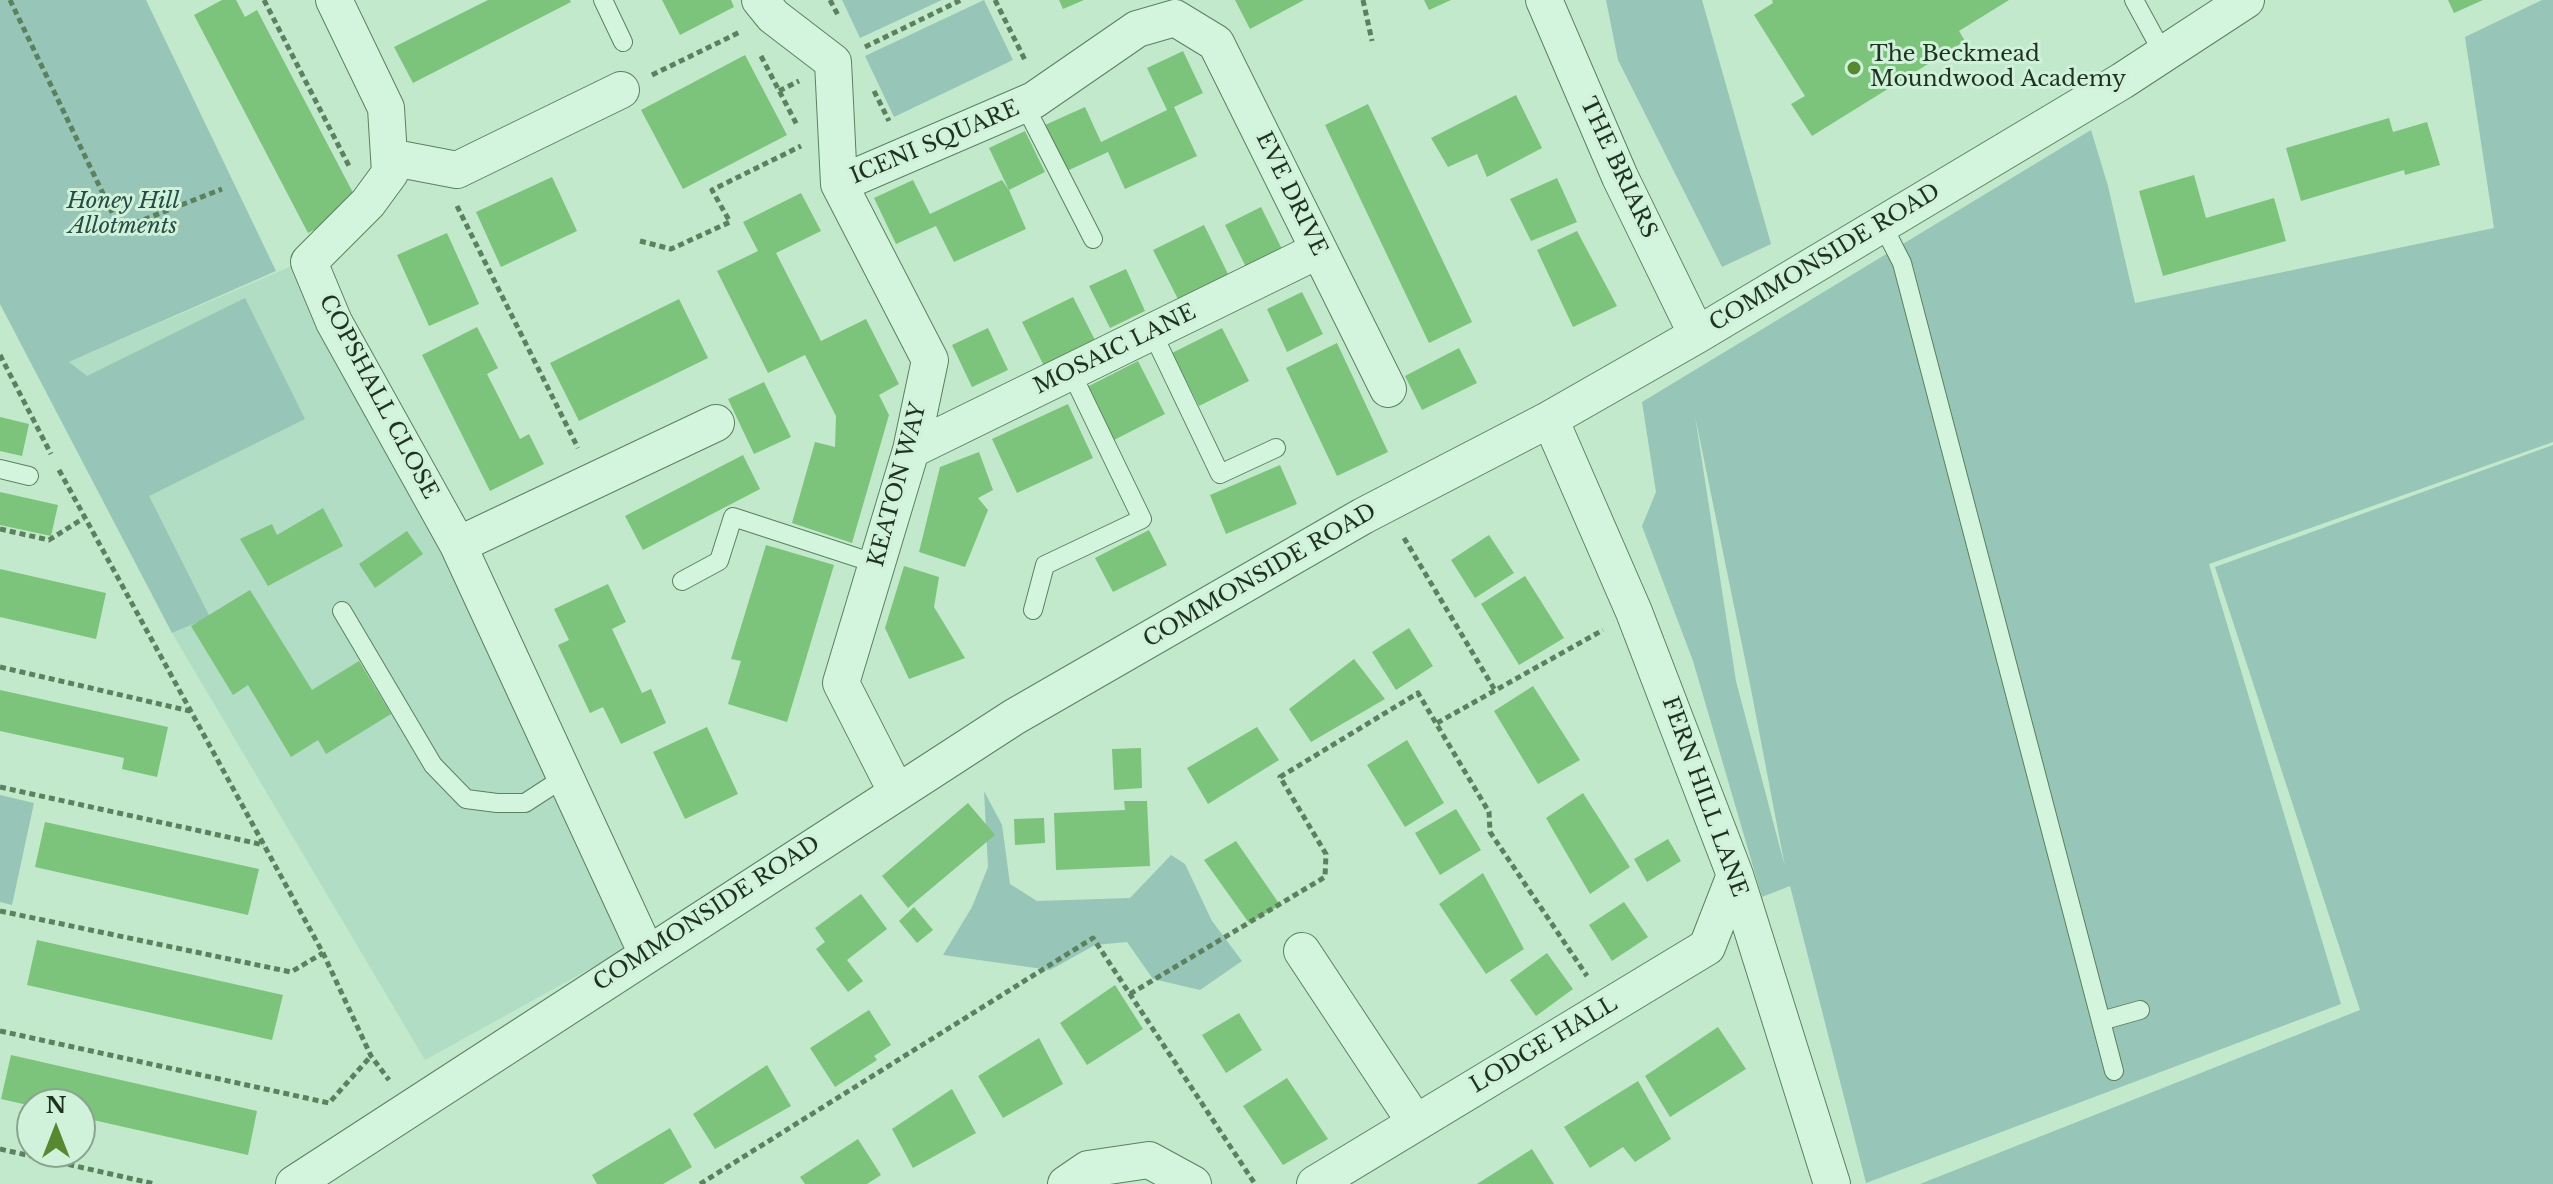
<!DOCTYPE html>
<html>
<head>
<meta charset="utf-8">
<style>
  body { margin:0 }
  #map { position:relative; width:2553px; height:1184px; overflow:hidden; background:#c2e9cc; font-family:"Libre Baskerville",serif }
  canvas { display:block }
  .north { position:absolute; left:16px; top:1088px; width:80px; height:80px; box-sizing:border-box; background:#d0f1da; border:2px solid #89a58f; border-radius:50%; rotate:0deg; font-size:22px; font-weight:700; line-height:32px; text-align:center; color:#1e321f }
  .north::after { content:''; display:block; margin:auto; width:28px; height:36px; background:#578931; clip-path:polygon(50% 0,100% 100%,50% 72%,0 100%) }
</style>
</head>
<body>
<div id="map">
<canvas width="2553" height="1184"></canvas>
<div class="north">N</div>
</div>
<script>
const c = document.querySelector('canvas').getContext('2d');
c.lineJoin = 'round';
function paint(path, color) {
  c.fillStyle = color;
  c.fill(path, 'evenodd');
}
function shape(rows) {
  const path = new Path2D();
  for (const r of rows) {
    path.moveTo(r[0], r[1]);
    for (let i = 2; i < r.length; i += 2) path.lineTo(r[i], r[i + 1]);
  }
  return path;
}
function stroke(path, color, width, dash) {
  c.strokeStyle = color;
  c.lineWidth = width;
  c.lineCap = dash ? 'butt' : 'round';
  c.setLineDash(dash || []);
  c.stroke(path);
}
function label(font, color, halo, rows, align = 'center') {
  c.font = font + ' "Libre Baskerville",serif';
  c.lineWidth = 6;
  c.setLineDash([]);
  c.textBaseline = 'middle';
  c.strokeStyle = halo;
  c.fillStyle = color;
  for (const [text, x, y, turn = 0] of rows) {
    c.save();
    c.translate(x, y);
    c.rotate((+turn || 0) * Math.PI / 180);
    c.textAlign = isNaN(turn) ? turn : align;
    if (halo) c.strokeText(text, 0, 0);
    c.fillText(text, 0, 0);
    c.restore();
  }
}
paint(shape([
  [322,253,327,321,651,935,425,1060,172,633,210,617,69,362]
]), '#b0ddc3');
paint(shape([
  [0,0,146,0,276,271,69,362,87,376,245,298,305,419,149,496,210,617,172,633,0,304],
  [842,0,942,0,860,38],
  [984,0,1013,60,894,117,865,56],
  [1606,0,1702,0,1771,244,1722,267,1618,60],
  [2542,0,2553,0,2553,442,2209,564,2341,1004,1866,1183,1790,886,1762,897,1693,661,1642,526,1656,492,1642,402,2091,130,2108,186,2135,303,2494,228,2465,37],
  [1695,416,1749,679,1785,867,1736,681],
  [2553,445,2553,1184,1920,1184,2360,1010,2215,567],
  [984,791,1002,825,1010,884,1037,901,1130,898,1171,855,1185,864,1212,921,1242,961,1200,990,1153,979,1127,942,1095,945,1050,970,943,955,972,907,988,867],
  [0,795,34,803,12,905,0,902]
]), '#97c5b7');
paint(shape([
  [222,0,236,0,245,17,257,10,360,206,308,233,194,15],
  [488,0,570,0,571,2,413,83,394,47],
  [662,0,731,0,734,7,680,35],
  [1059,0,1084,0,1063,9],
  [1235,0,1304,0,1250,29],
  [1424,0,1451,0,1429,10],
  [1772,0,2009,0,1959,31,1965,41,1812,136,1791,104,1805,96,1754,15,1773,3],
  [2448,0,2483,0,2454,13],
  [1183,51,1203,93,1174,107,1197,156,1125,189,1108,152,1067,171,1045,125,1085,107,1101,142,1167,110,1147,68],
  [745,55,787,135,683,189,641,110],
  [1516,95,1542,148,1487,177,1477,154,1448,167,1431,138],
  [1368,104,1472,322,1429,343,1325,125],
  [2389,118,2393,132,2427,122,2440,165,2405,175,2404,170,2301,201,2286,148],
  [1025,131,1045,172,1009,190,1026,229,954,262,936,226,896,244,874,198,913,180,930,214,1002,180,1009,190,989,148],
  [2194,175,2206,218,2274,198,2286,241,2163,276,2139,191],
  [552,177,577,231,501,267,476,212],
  [1557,178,1577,222,1531,241,1510,199],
  [801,193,821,231,776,253,821,341,866,319,899,384,879,395,889,415,852,543,792,523,815,442,835,447,836,416,805,355,768,373,717,271,758,251,743,222],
  [1261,207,1282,249,1246,267,1225,225],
  [1204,225,1230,278,1180,303,1153,250],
  [1577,231,1617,306,1573,327,1537,250],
  [447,233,479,304,429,326,397,255],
  [1126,269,1145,311,1110,328,1089,286],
  [1302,292,1323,334,1287,352,1267,309],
  [1073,297,1100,350,1049,376,1022,322],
  [679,299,708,358,579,421,550,363],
  [477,327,498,368,487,374,520,439,529,434,544,464,490,491,422,355],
  [988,328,1008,370,972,387,952,345],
  [1222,328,1249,381,1199,406,1172,353],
  [1337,343,1388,452,1337,476,1286,368],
  [1459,348,1477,383,1422,410,1405,376],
  [1138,361,1165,414,1114,440,1087,387],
  [764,382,791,437,754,454,728,399],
  [1068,404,1093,458,1017,493,992,439],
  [0,417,29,424,22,456,0,451],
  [979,452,993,490,978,498,988,510,965,567,919,552,940,467],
  [743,455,760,489,643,550,625,516],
  [1280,465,1297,504,1226,534,1210,495],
  [0,492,58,505,51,536,0,525],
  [323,508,343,546,268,586,240,539,272,524,277,535],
  [1149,530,1167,565,1113,592,1095,558],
  [407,531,423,554,375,588,359,564],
  [1489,535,1514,573,1475,598,1451,560],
  [766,545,834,565,787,722,728,704,741,661,731,659],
  [904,566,939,577,934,607,965,658,909,679,885,628],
  [0,569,106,593,96,639,0,617],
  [1525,576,1564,638,1519,665,1481,604],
  [608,584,626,622,612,629,642,693,651,689,666,723,621,744,603,707,590,713,558,645,569,640,554,609],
  [250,590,312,690,359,661,391,714,326,754,318,740,291,757,248,685,233,695,191,626],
  [1409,628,1433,666,1396,690,1372,652],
  [1354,659,1385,699,1311,742,1289,709],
  [1533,686,1580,760,1538,784,1494,711],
  [0,690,168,727,157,777,122,769,124,758,0,731],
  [707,727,738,794,685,819,653,752],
  [1257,727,1279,760,1208,804,1187,768],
  [1407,740,1444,803,1405,827,1367,765],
  [1141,748,1142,788,1114,790,1112,749],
  [1583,793,1630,867,1590,894,1546,818],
  [1124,801,1147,801,1150,866,1056,870,1054,813,1125,810],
  [968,803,995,835,908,908,882,876],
  [1456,809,1481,850,1440,875,1415,833],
  [1044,818,1045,843,1015,845,1014,819],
  [45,822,259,869,248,915,35,867],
  [1668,839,1681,861,1647,882,1634,859],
  [1236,841,1280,905,1249,923,1204,860],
  [1483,873,1524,949,1486,974,1439,904],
  [861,894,887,929,847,960,863,981,848,992,816,949,825,942,815,928],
  [1624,902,1648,937,1612,961,1589,925],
  [914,907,933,930,917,943,899,921],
  [37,940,283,995,272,1040,27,985],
  [1547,953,1573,989,1536,1016,1510,980],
  [1115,985,1143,1029,1087,1065,1060,1023],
  [869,1010,891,1045,874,1056,877,1060,835,1087,810,1048],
  [1239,1013,1262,1050,1226,1073,1202,1035],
  [1718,1027,1746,1069,1670,1117,1645,1076],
  [1039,1038,1063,1084,1003,1118,978,1076],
  [11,1055,257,1111,248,1155,80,1117,80,1104,32,1104,32,1106,1,1099],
  [767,1065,791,1106,715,1149,693,1114],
  [1287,1078,1328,1139,1283,1165,1243,1106],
  [1638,1081,1671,1139,1635,1162,1623,1147,1590,1168,1564,1127],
  [952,1089,976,1133,913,1168,892,1129],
  [670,1128,692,1167,663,1184,597,1184,592,1175],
  [858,1139,881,1175,867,1184,805,1184,800,1177],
  [1532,1149,1554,1184,1477,1184]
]), '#7cc37b');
const service = shape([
  [603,0,623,42],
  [2134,0,2164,55],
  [1024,104,1093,239],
  [1882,224,1902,263,2114,1071],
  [1152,332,1220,474,1276,448],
  [0,469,29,476],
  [682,581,719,561,733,517,877,564],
  [1033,610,1045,565,1142,519,1071,372],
  [342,611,433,765,466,799,497,803,525,803,565,777],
  [2101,1021,2140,1010]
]);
const minor = shape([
  [334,0,386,108,390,173,368,203,309,262,334,322,458,545,647,954],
  [760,0,773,16,833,62,839,184,1034,100,1137,29,1175,18,1216,43,1388,389],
  [1544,0,1620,177,1697,335],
  [389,157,457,170,621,90],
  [839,184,930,360,911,450,841,683,896,791],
  [1550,419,1634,612,1735,875,1832,1184],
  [911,450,1319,250],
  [458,545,716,423],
  [1302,951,1415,1122],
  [294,1184,1014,717,1363,516,1550,419,1697,335,2122,81,2246,0],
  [1066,1184,1088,1169,1149,1160,1193,1184],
  [1315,1184,1707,947,1735,875]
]);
stroke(service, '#5b815f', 20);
stroke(minor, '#5b815f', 38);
stroke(shape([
  [10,0,120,229,222,189],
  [264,0,349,166],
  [830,0,839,17],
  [995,0,1025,60],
  [1363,0,1372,41],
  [865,47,961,0],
  [761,56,797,125],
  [652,75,740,32],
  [779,91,799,81],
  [874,91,889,121],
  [457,206,578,448],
  [640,241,671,249,730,222,712,190,801,146],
  [0,355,51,454],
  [59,470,323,953,371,1056,389,1080],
  [0,529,49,540,84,518],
  [1404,538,1496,692],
  [0,667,190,711],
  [1437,723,1603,630],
  [0,787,264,845],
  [0,911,291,972,323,953],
  [1130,994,1325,877,1326,854,1280,777,1418,693,1489,812,1490,832,1587,976],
  [0,1031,329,1103,371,1056],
  [0,1149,155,1184],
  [700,1184,1093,938,1255,1184]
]), '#5b815f', 5, [6, 4]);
stroke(service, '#d4f5dd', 18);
stroke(minor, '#d4f5dd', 36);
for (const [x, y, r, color] of [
  [1854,68,8,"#578931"]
]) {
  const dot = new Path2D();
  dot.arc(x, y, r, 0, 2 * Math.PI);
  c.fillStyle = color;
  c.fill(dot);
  stroke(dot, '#d0f1da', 3);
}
label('22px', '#1e321f', '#d0f1da', [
  ["The Beckmead",1870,55],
  ["Moundwood Academy",1870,80]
], 'left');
label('22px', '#1e321f', '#d0f1da', [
  ["ICENI SQUARE",935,143,-23],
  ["THE BRIARS",1618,168,65],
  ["EVE DRIVE",1291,194,64],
  ["COMMONSIDE ROAD",1825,258,-31],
  ["MOSAIC LANE",1115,350,-26],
  ["COPSHALL CLOSE",378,397,62],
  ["KEATON WAY",898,485,-75],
  ["COMMONSIDE ROAD",1260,576,-30],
  ["FERN HILL LANE",1704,797,70],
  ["COMMONSIDE ROAD",707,914,-33],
  ["LODGE HALL",1544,1045,-31]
]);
label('italic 22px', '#264c46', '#d0f1da', [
  ["Honey Hill",123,202],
  ["Allotments",123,227]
]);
</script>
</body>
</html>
